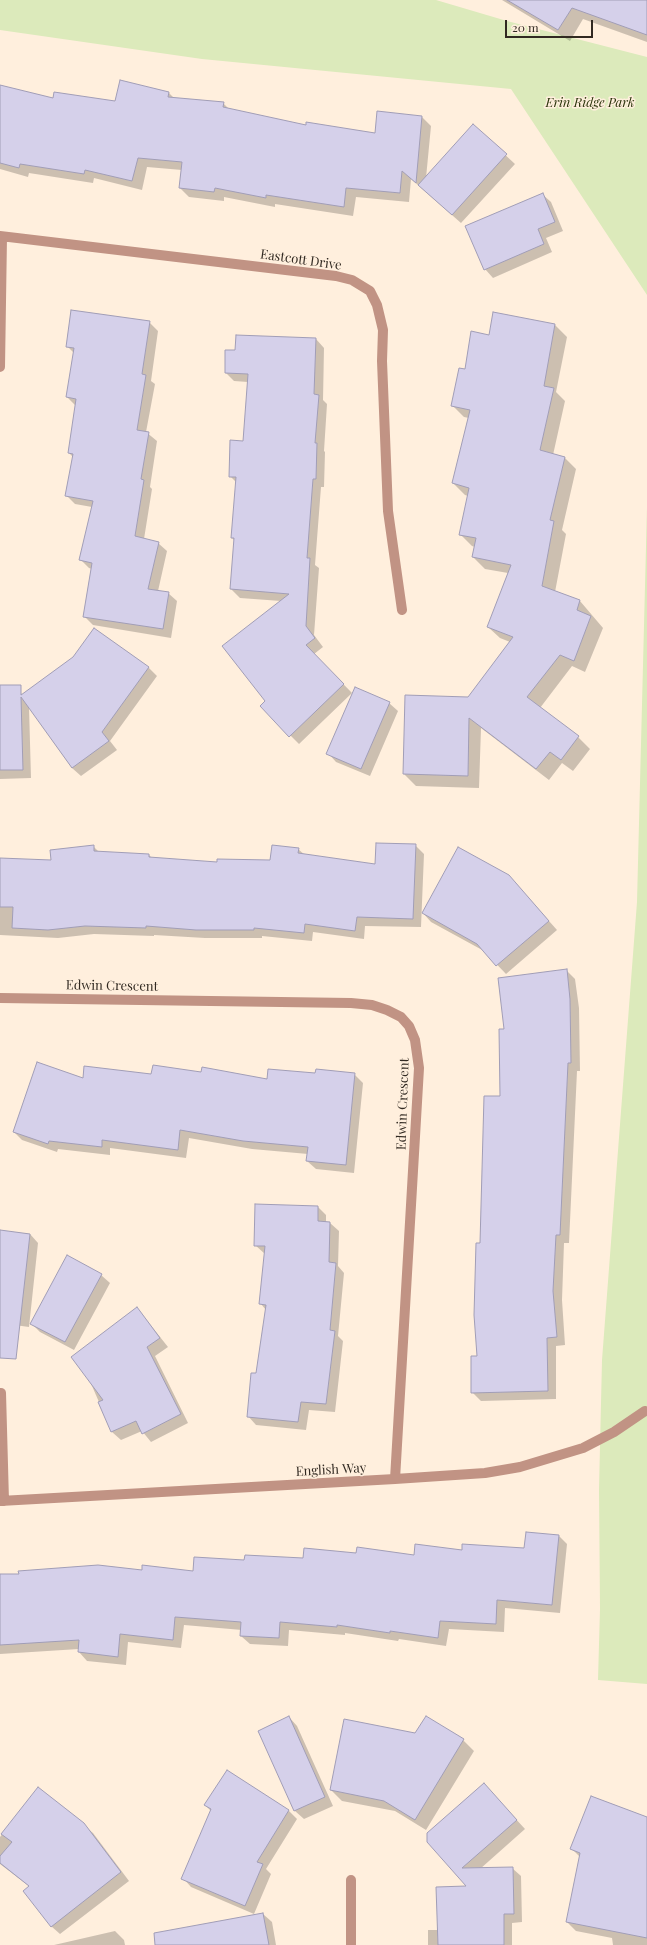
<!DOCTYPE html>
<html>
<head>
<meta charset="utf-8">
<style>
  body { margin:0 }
  #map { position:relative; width:647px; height:1945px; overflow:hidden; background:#ffefdd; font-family:"Playfair Display",serif }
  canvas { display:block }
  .scale { position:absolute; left:505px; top:20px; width:88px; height:18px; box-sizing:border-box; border:2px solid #312921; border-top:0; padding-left:5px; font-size:12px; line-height:14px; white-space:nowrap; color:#312921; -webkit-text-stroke:3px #ffefdd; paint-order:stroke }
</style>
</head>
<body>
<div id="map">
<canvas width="647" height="1945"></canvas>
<div class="scale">20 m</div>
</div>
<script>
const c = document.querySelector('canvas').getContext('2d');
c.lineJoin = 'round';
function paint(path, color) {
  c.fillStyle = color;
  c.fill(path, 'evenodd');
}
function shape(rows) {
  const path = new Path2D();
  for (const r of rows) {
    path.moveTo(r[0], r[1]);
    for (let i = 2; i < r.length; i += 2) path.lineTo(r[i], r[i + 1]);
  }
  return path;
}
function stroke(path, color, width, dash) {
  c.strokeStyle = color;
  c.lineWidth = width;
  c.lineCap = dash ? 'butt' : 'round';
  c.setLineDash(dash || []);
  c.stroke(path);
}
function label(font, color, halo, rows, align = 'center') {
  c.font = font + ' "Playfair Display",serif';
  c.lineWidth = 3;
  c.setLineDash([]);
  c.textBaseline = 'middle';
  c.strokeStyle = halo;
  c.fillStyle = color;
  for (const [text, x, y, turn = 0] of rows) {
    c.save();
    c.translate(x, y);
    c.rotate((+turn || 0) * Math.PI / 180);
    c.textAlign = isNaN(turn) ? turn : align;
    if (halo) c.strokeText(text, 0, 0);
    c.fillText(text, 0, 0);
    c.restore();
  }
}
paint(shape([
  [0,0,436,0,507,21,647,57,647,295,511,89,202,59,0,30],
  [647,507,647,1684,598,1680,600,1609,599,1490,602,1360,637,902]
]), '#dceabb');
paint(shape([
  [502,0,647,0,647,42,583,19,570,41],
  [0,86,53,100,116,102,169,93,174,98,223,103,230,110,307,126,376,134,422,117,431,126,426,178,473,125,515,164,461,223,411,179,409,202,356,197,353,216,275,204,275,207,224,197,224,201,189,197,180,188,182,170,147,167,142,190,94,178,93,183,29,173,28,177,0,169],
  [542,194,551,202,563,231,546,238,552,252,493,278,485,269],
  [494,314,555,325,567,337,556,392,565,401,553,455,564,457,576,469,562,530,566,534,555,592,580,601,603,628,585,672,572,666,540,708,578,737,590,749,573,771,562,763,549,780,481,728,479,788,416,786,404,774,468,698,510,642,500,638,488,627,508,573,485,569,473,557,475,547,472,546,460,534,468,496,465,495,453,483,469,418,464,417,452,405,465,370,490,336],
  [149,322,158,331,151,381,155,384,146,432,157,441,150,487,152,489,144,539,158,543,167,551,158,591,168,593,177,601,171,638,93,625,84,616,92,569,89,568,80,559,92,507,75,504,67,496,73,457,69,453,76,406,67,397,74,353,67,346],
  [316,339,324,348,323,400,327,404,324,451,325,452,324,487,321,487,315,565,319,568,314,635,323,647,314,654,352,693,299,744,261,706,266,701,281,601,240,598,231,589,235,541,232,538,237,483,230,476,244,442,248,382,234,381,226,373],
  [148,667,157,676,110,741,117,750,81,776,72,768,29,707,31,778,0,779,0,692,20,692,23,695],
  [389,703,398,711,370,776,336,762,328,753],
  [415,845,424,854,421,927,365,926,364,939,313,932,312,941,262,936,262,938,205,938,154,935,154,936,94,934,58,938,0,935,0,859,52,862,93,846,99,852,149,855,153,859,218,863,271,861,298,849,305,855,376,865],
  [517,885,557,930,506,974,484,951,431,922,423,913],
  [567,971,575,979,579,1008,580,1071,577,1071,569,1243,564,1243,562,1300,565,1345,556,1346,556,1399,481,1401,472,1392,478,1357,480,1244,501,1097,505,1030],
  [202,1073,268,1080,316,1074,354,1074,363,1083,354,1173,316,1169,307,1161,308,1154,252,1149,189,1138,186,1158,110,1148,110,1155,58,1149,57,1152,22,1140,14,1132,84,1080],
  [318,1207,326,1215,326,1223,330,1223,339,1231,338,1266,344,1273,338,1336,343,1341,335,1412,309,1410,306,1430,256,1425,248,1416,257,1374,266,1310,261,1304,265,1254,255,1245],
  [0,1231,30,1234,38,1243,29,1327,0,1323],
  [101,1275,110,1283,74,1350,40,1332,31,1323],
  [137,1308,168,1347,155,1356,188,1423,151,1442,142,1431,121,1440,112,1432,89,1379],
  [559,1536,567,1544,560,1613,505,1608,504,1632,449,1629,446,1646,399,1639,398,1641,345,1633,345,1635,289,1630,288,1646,250,1644,241,1636,242,1630,184,1625,181,1648,128,1642,126,1665,87,1661,79,1652,79,1649,0,1654,0,1575,143,1571,194,1572,245,1561,304,1559,357,1554,414,1556,463,1551,525,1549],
  [289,1717,297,1726,333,1806,304,1819,295,1811,259,1731],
  [416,1734,463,1740,474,1751,426,1830,395,1811,342,1801,331,1790],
  [227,1771,289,1811,297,1819,266,1869,271,1874,254,1914,191,1887,183,1878,211,1811,205,1805],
  [38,1788,93,1833,129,1881,60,1934,51,1926,30,1887,0,1864,0,1837],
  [492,1793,525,1829,480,1869,512,1868,521,1876,522,1922,512,1923,512,1945,428,1945,428,1930,439,1930,468,1886,428,1842],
  [647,1818,647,1945,613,1945,612,1938,576,1931,567,1922,580,1857,572,1849],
  [263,1914,272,1922,276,1945,195,1945],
  [115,1931,124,1940,125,1945,54,1945]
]), '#0003');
const building = shape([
  [507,0,647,0,647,35,572,8,558,30,507,0],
  [120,80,169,92,168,97,224,102,223,107,306,125,306,122,375,133,377,111,422,116,416,183,402,171,400,193,346,188,344,207,266,195,266,198,215,188,214,192,179,188,182,162,138,158,132,181,85,170,84,174,20,164,19,168,0,163,0,85,53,98,54,92,115,101,120,80],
  [473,124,507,154,452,215,418,185,473,124],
  [543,193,555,222,538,229,544,244,484,270,465,226,543,193],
  [71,310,150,321,142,374,146,375,137,430,149,432,141,479,144,480,135,536,159,542,148,589,169,592,163,629,83,617,92,563,79,560,93,501,65,496,73,454,68,453,76,399,66,397,74,348,66,347,71,310],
  [493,312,555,324,544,386,554,388,540,450,565,457,550,520,554,521,542,586,580,600,577,610,591,616,574,661,560,655,527,697,579,736,561,760,550,752,536,769,469,718,468,776,403,774,405,695,468,697,513,637,487,627,511,565,472,557,476,538,459,535,469,488,452,483,470,410,451,406,459,368,465,369,471,331,489,335,493,312],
  [236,335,316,338,314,394,319,395,315,443,317,443,316,479,313,479,307,558,310,558,306,626,315,638,306,645,344,684,289,737,260,706,265,701,222,646,289,594,230,589,234,538,231,538,236,477,229,477,230,440,243,441,248,374,225,373,225,350,235,350,236,335],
  [94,628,149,667,102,732,109,741,72,768,21,697,23,770,0,770,0,685,21,685,21,695,73,657,94,628],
  [355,687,390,702,361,769,326,754,355,687],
  [376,843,416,844,413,919,357,917,355,931,305,924,304,933,254,928,254,930,196,930,146,926,146,928,85,926,48,930,12,928,13,907,0,907,0,858,51,860,50,850,94,845,94,851,149,854,149,857,217,862,217,859,270,860,272,845,299,848,298,853,375,864,376,843],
  [458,847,509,875,549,921,496,966,477,944,422,913,458,847],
  [567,969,570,999,571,1063,568,1063,560,1235,556,1235,553,1291,557,1337,547,1338,548,1391,471,1393,471,1356,477,1356,474,1315,476,1243,480,1243,484,1096,500,1096,499,1029,504,1029,498,978,567,969],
  [37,1062,83,1078,84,1066,151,1074,153,1065,201,1072,202,1067,267,1079,268,1069,315,1073,316,1069,355,1073,346,1165,306,1161,308,1147,243,1141,180,1130,178,1150,102,1140,102,1147,49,1141,48,1144,13,1132,37,1062],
  [255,1204,318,1206,318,1221,330,1222,329,1262,336,1263,330,1330,335,1331,326,1404,301,1402,298,1422,247,1417,251,1373,256,1373,266,1305,259,1304,265,1246,254,1246,255,1204],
  [0,1230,30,1234,16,1359,0,1358,0,1230],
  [67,1255,102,1274,65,1342,30,1324,67,1255],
  [137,1307,160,1338,147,1347,181,1414,142,1434,136,1421,111,1432,98,1402,103,1400,71,1357,137,1307],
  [526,1532,559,1535,552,1605,497,1600,496,1624,440,1621,438,1638,390,1631,390,1633,337,1625,337,1627,280,1622,279,1638,240,1636,241,1622,175,1617,173,1640,120,1634,118,1657,78,1652,79,1640,0,1645,0,1574,19,1574,18,1571,98,1565,142,1570,142,1565,193,1571,194,1557,244,1560,245,1555,303,1558,304,1548,356,1553,357,1547,414,1555,415,1544,462,1550,462,1544,524,1548,526,1532],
  [289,1716,325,1797,294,1811,258,1731,289,1716],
  [426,1716,464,1739,415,1820,384,1801,330,1790,344,1719,415,1733,426,1716],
  [227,1770,289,1810,257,1862,263,1864,245,1906,181,1879,211,1809,204,1805,227,1770],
  [484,1783,517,1820,462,1868,513,1867,514,1914,504,1914,504,1945,438,1945,436,1887,466,1886,427,1842,427,1833,484,1783],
  [38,1787,84,1823,121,1872,51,1927,23,1891,29,1886,0,1863,0,1856,12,1842,1,1834,38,1787],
  [591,1796,647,1817,647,1938,566,1922,580,1853,570,1849,591,1796],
  [263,1913,269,1945,155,1945,154,1933,263,1913]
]);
paint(building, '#d5d0ea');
stroke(building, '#a19db6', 1);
stroke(shape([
  [0,236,336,276,352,280,370,291,377,305,383,330,382,361,388,511,402,610],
  [0,367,2,237],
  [0,998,351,1003,372,1005,387,1010,401,1017,409,1026,415,1040,419,1068,395,1479],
  [1,1393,4,1501],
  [0,1501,395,1479,485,1473,520,1467,583,1448,614,1432,645,1411],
  [351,1945,351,1880]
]), '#c19384', 10);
label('italic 13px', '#2b340b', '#ffefdd', [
  ["Erin Ridge Park",590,103]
]);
label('13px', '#312921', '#ffefdd', [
  ["Eastcott Drive",301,260,8],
  ["Edwin Crescent",112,986,1],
  ["Edwin Crescent",403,1104,-88],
  ["English Way",331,1470,-3]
]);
</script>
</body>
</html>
